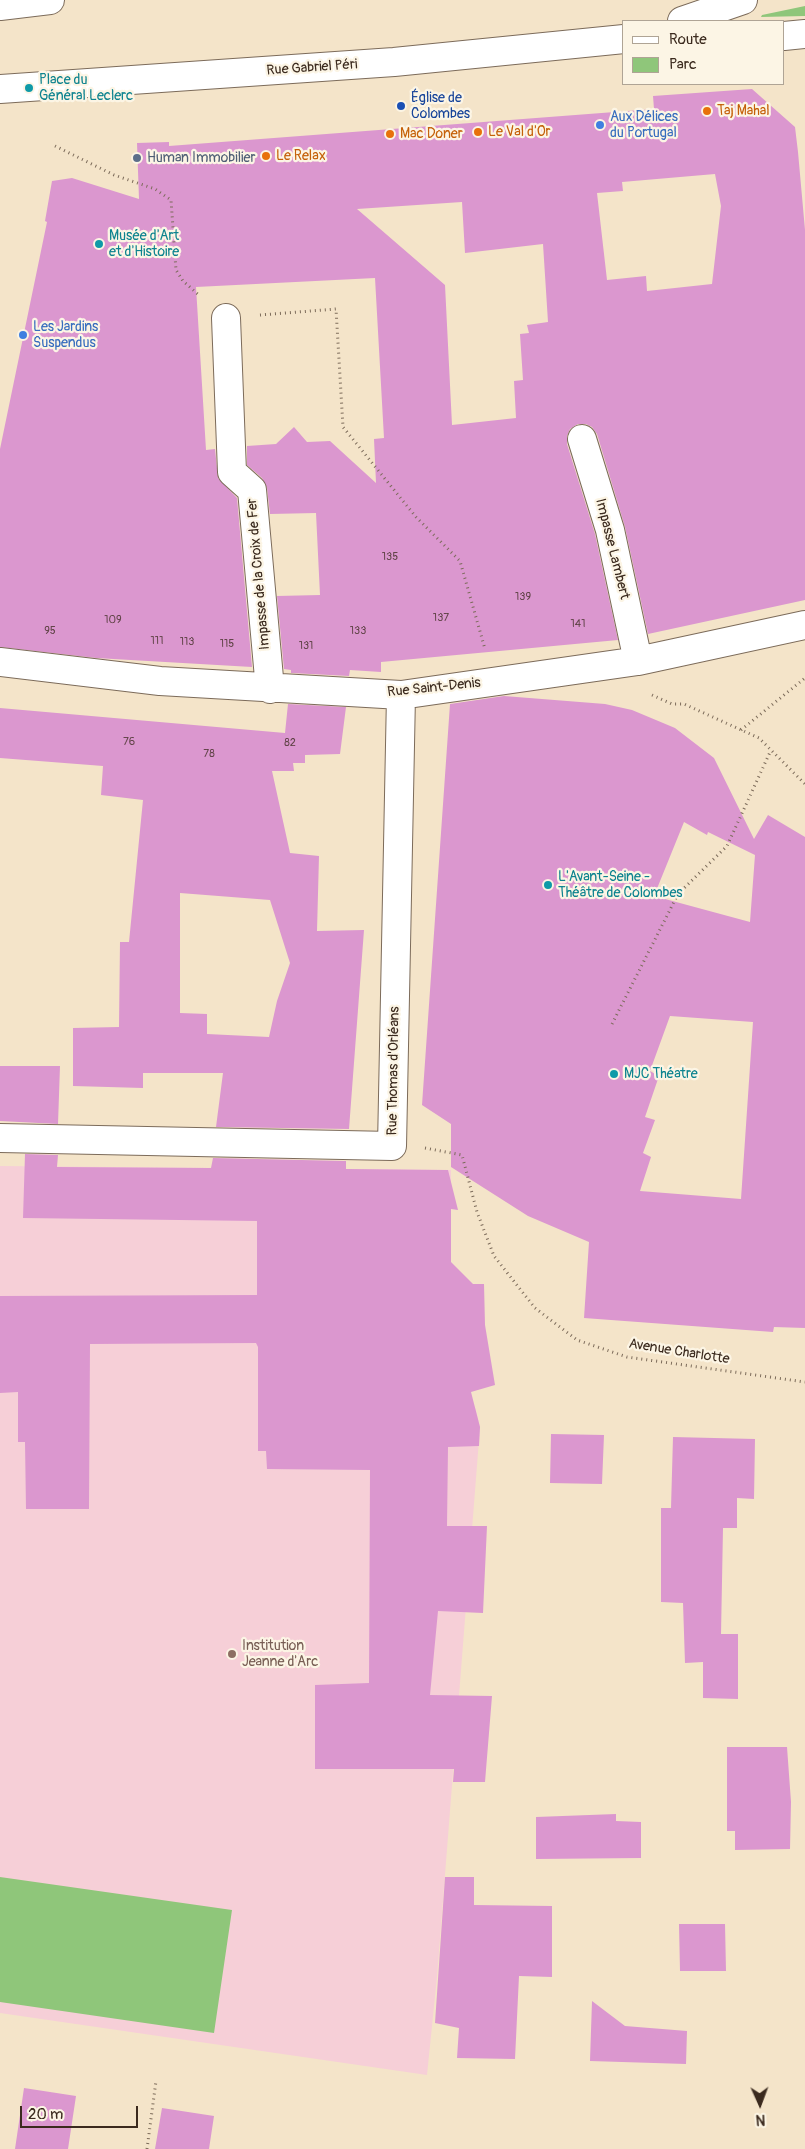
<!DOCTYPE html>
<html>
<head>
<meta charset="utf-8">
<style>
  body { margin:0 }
  #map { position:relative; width:805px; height:2149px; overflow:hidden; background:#f4e4c9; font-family:Pangolin,sans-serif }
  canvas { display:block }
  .legend { position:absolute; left:622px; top:20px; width:162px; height:65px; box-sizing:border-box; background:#fcf5e5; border:1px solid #afa495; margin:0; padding:6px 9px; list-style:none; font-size:15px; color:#3b2a1e }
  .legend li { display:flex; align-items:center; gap:10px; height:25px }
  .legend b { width:25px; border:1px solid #afa495 }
  .north { position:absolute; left:735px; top:2079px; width:50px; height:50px; -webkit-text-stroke:4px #fcf5e5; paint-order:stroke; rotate:178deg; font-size:14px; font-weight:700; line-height:20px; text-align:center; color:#3b2a1e }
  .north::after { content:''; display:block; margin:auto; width:18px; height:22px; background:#3b2a1e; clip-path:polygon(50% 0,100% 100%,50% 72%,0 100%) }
  .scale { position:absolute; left:20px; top:2106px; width:118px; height:22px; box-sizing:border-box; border:2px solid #3b2a1e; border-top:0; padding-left:6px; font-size:15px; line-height:18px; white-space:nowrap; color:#3b2a1e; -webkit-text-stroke:4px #fcf5e5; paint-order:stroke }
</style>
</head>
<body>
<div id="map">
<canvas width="805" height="2149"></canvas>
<ul class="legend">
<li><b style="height:6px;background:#fff"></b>Route</li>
<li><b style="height:14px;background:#8fc67a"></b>Parc</li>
</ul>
<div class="north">N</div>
<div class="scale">20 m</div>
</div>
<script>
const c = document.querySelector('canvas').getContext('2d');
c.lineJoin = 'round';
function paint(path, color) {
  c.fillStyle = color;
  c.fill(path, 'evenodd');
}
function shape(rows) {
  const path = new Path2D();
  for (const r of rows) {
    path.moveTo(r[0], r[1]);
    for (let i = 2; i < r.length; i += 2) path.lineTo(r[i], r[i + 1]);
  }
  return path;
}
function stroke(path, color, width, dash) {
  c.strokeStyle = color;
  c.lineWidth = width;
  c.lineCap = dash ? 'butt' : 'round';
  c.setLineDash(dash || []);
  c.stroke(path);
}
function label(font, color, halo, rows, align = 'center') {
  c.font = font + ' Pangolin,sans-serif';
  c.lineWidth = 4.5;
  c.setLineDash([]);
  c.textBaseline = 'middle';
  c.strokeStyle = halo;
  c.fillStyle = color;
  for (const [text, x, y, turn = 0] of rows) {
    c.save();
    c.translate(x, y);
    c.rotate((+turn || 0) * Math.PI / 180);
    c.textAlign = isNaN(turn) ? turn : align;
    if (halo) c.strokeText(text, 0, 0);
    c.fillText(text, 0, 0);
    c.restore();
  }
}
paint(shape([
  [0,1166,451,1170,451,1353,476,1410,480,1427,437,1977,427,2075,0,2013]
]), '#f6cfd7');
paint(shape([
  [805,6,805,16,761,17,762,15],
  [0,1877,232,1910,214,2033,0,2002]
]), '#8fc67a');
paint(shape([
  [752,89,795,127,798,152,805,230,805,600,648,634,625,527,597,434,592,427,586,424,578,424,570,429,567,436,567,444,595,534,618,640,381,662,381,672,350,670,349,676,291,673,291,670,284,669,277,596,320,595,316,513,270,514,267,488,262,478,247,465,247,446,276,444,294,427,307,442,330,441,376,483,374,439,384,438,375,278,196,287,206,450,215,449,218,478,237,498,252,667,96,658,0,647,0,449,47,222,45,221,52,181,72,178,139,199,137,143,169,142,169,146,654,109,653,96],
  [715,174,721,206,712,284,647,291,646,276,607,280,597,193,623,191,622,182],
  [462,202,465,253,543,244,548,322,527,325,529,333,520,334,523,380,514,381,516,418,452,425,445,285,357,209],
  [504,696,605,704,632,710,675,728,714,758,754,839,768,815,805,837,805,1328,774,1327,773,1332,584,1318,589,1242,528,1216,451,1167,451,1124,422,1105,450,704],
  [684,822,707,835,708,832,755,855,750,922,654,896],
  [670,1016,753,1022,741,1199,640,1191,651,1157,643,1153,655,1120,645,1117,659,1076,650,1071],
  [288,704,346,707,340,754,305,755,305,763,293,763,294,771,272,771,290,853,319,856,317,931,364,930,349,1129,216,1127,223,1073,143,1073,143,1088,73,1086,73,1028,119,1027,120,942,129,942,143,800,101,795,103,766,0,758,0,708,285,733],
  [180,893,270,900,290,963,277,1001,269,1037,207,1034,207,1014,180,1013],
  [0,1066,60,1066,58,1124,0,1121],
  [25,1154,58,1155,57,1167,211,1168,213,1158,346,1161,346,1169,448,1170,458,1210,451,1209,451,1262,473,1284,484,1284,485,1325,495,1385,471,1392,480,1427,479,1446,448,1447,447,1526,487,1526,483,1613,438,1611,430,1695,492,1696,485,1782,453,1782,454,1769,315,1769,315,1685,369,1683,370,1470,267,1469,266,1451,258,1451,258,1347,256,1343,90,1344,89,1509,26,1509,25,1442,18,1442,18,1392,0,1393,0,1296,257,1295,257,1221,23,1218],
  [551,1434,604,1435,602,1484,550,1483],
  [673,1437,755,1439,754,1499,737,1498,737,1528,723,1528,721,1634,738,1634,738,1699,703,1698,703,1662,685,1663,683,1603,661,1602,661,1508,671,1508],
  [727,1747,787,1747,791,1802,790,1849,735,1850,735,1831,727,1831],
  [616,1814,616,1821,641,1822,641,1858,536,1859,536,1817],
  [445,1877,474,1877,474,1905,552,1906,552,1977,519,1976,515,2059,457,2058,459,2028,435,2023],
  [679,1924,725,1924,726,1971,680,1971],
  [592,2001,625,2026,687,2031,686,2064,590,2061],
  [24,2088,76,2096,68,2149,15,2149],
  [162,2108,214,2116,209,2149,155,2149]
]), '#db97cf');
const minor = shape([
  [784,36,805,34],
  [226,318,232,472,252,490,270,689],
  [582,439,610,530,638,661],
  [0,662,160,681,401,695,638,661,805,625],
  [0,1138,392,1146,401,695]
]);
const major = shape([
  [0,6,50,0],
  [682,21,743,0],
  [0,89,394,62,624,39]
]);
stroke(minor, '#7c6b5a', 30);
stroke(major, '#7c6b5a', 30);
stroke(shape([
  [55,146,114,175,155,189,171,200,176,270,183,281,200,296],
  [260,315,336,309,343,427,416,517,460,561,485,649],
  [652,695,672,704,684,704,759,738,805,784],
  [741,730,805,678],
  [612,1024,678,894,727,846,771,750],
  [425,1148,462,1155,477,1212,494,1256,535,1308,577,1340,627,1357,805,1382],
  [147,2149,156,2081]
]), '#7c6b5a', 3, [1, 4]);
stroke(minor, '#fff', 28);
stroke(major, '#fff', 28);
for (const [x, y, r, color] of [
  [29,88,5,"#0f9aa8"],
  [401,106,5,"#1a4fb4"],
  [707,111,5,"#e8710a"],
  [600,125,5,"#3f7fe0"],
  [478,132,5,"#e8710a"],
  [390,134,5,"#e8710a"],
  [266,156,5,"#e8710a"],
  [137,158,5,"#5c6f8a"],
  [99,244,5,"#0f9aa8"],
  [23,335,5,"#3f7fe0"],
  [548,885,5,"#0f9aa8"],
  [614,1074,5,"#0f9aa8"],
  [232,1654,5,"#8d6e63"]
]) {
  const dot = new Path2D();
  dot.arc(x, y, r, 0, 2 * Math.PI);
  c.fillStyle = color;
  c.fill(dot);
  stroke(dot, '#fcf5e5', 2);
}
label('11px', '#63454a', null, [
  ["135",390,557],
  ["139",523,597],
  ["137",441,618],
  ["109",113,620],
  ["141",578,624],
  ["95",50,631],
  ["133",358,631],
  ["111",157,641],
  ["113",187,642],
  ["115",227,644],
  ["131",306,646],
  ["76",129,742],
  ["82",290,743],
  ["78",209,754]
]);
label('14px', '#3b2a1e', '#fcf5e5', [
  ["Rue Gabriel Péri",312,68,-4],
  ["Impasse Lambert",612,549,76],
  ["Impasse de la Croix de Fer",259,574,-95],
  ["Rue Saint-Denis",434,688,-6],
  ["Rue Thomas d'Orléans",394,1071,-89],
  ["Avenue Charlotte",679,1352,9]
]);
label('14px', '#0d838f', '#fcf5e5', [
  ["Place du",39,80],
  ["Général Leclerc",39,96],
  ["Musée d'Art",109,236],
  ["et d'Histoire",109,252],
  ["L'Avant-Seine -",558,877],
  ["Théâtre de Colombes",558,893],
  ["MJC Théatre",624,1074]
], 'left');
label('14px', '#164399', '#fcf5e5', [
  ["Église de",411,98],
  ["Colombes",411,114]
], 'left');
label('14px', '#c56008', '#fcf5e5', [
  ["Taj Mahal",717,111],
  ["Le Val d'Or",488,132],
  ["Mac Doner",400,134],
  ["Le Relax",276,156]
], 'left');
label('14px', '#366cbe', '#fcf5e5', [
  ["Aux Délices",610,117],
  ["du Portugal",610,133],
  ["Les Jardins",33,327],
  ["Suspendus",33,343]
], 'left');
label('14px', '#4e5e75', '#fcf5e5', [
  ["Human Immobilier",147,158]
], 'left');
label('14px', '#785e54', '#fcf5e5', [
  ["Institution",242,1646],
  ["Jeanne d'Arc",242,1662]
], 'left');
</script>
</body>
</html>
